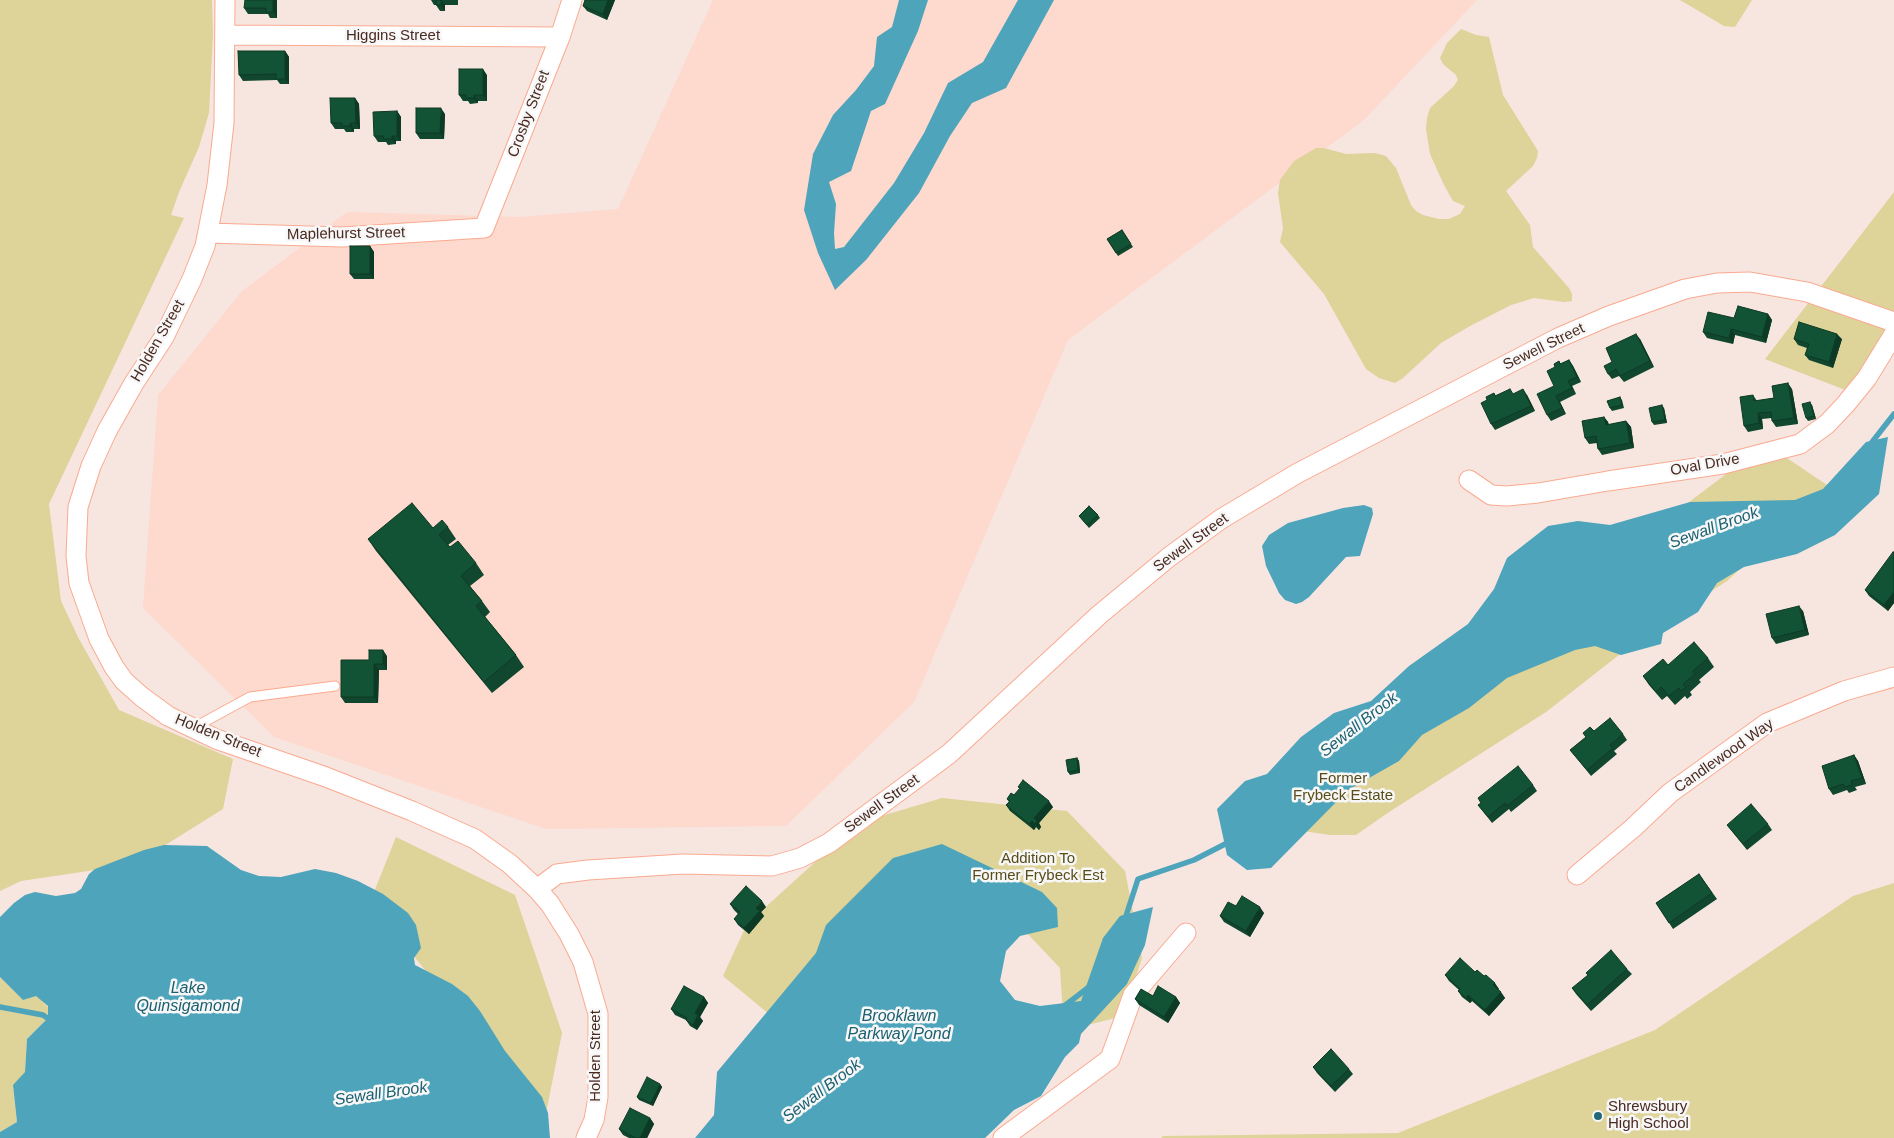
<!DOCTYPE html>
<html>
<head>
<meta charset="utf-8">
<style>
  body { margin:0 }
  canvas { display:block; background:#f7e5e0 }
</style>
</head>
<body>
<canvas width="1894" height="1138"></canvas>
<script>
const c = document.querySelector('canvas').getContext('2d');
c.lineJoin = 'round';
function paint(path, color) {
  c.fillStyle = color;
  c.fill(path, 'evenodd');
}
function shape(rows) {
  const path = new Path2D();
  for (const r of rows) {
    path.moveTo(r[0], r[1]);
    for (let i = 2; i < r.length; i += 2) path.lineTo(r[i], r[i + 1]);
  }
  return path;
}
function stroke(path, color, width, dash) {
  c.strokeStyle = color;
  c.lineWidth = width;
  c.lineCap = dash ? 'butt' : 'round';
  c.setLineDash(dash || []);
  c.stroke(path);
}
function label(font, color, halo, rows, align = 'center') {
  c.font = font + ' Arial,sans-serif';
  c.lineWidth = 5;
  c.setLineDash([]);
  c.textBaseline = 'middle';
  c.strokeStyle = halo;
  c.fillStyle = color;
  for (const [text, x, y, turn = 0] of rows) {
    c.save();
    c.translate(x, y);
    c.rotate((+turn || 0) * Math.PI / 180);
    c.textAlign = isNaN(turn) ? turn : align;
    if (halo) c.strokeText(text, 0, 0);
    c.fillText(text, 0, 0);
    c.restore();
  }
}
paint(shape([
  [713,0,1477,0,1364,120,1068,340,914,702,786,826,546,829,274,737,143,608,158,395,242,291,347,212,520,217,618,209]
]), '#fed9cd');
paint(shape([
  [0,0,212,0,213,35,209,113,199,147,179,192,171,215,184,218,49,504,61,601,79,639,119,710,233,759,223,809,135,864,21,881,0,891],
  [1680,0,1752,0,1735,27,1724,26],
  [1461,29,1476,35,1489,37,1503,95,1538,151,1537,158,1533,166,1506,191,1530,225,1533,247,1569,288,1572,294,1572,301,1564,302,1534,298,1511,305,1470,326,1441,343,1403,378,1395,383,1379,378,1366,369,1324,294,1280,242,1283,228,1278,193,1280,180,1294,161,1316,148,1324,148,1346,154,1375,153,1386,156,1396,168,1411,205,1416,211,1423,215,1439,219,1449,219,1460,214,1465,206,1453,201,1444,185,1430,154,1426,129,1427,118,1430,108,1453,87,1458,80,1456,75,1443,64,1440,58,1447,43],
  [1894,192,1894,327,1848,391,1765,359],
  [1766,444,1830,487,1727,581,1647,633,1546,712,1389,812,1356,835,1330,835,1303,831,1471,650,1579,585],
  [942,798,1067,811,1125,871,1142,958,1123,1016,1064,1031,1060,968,1023,929,781,1024,723,976,747,924,858,823],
  [396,837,515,895,562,1033,545,1118,370,902],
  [1894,883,1894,1138,1161,1138,1163,1136,1398,1133,1655,1030,1853,896],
  [0,977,23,1000,36,995,48,1007,48,1018,27,1039,25,1072,13,1086,17,1122,0,1132]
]), '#ded399');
paint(shape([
  [899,0,928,0,918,31,885,104,871,111,851,171,829,182,836,204,834,233,835,249,844,247,894,183,924,133,948,83,983,62,1018,0,1054,0,1006,88,972,103,950,136,919,193,866,260,835,290,818,253,804,210,813,154,833,115,856,90,874,66,877,37,892,27],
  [1888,437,1879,494,1835,535,1797,554,1744,567,1717,583,1698,612,1663,633,1661,644,1621,655,1595,646,1575,650,1507,678,1469,708,1422,735,1399,761,1348,790,1271,868,1247,870,1227,855,1217,809,1245,781,1267,774,1301,737,1334,713,1371,701,1409,666,1468,624,1494,589,1507,558,1548,526,1578,521,1610,525,1690,502,1795,500,1823,489,1866,442],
  [1364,505,1372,508,1373,514,1360,556,1346,557,1309,597,1302,602,1296,604,1285,600,1279,593,1266,566,1262,546,1269,535,1288,523,1343,508],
  [942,844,1042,892,1057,908,1058,927,1020,936,1006,951,1000,981,1015,1000,1040,1006,1081,1001,1103,938,1120,916,1153,907,1145,945,1127,984,1081,1034,1079,1043,1065,1057,1041,1096,1014,1110,985,1138,695,1138,714,1115,717,1072,816,953,826,925,893,858],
  [164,845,207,846,241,870,259,876,281,877,315,869,336,873,358,881,383,894,408,913,416,925,421,948,414,958,415,965,452,984,468,996,480,1011,505,1051,542,1097,548,1113,550,1138,0,1138,0,1132,17,1122,13,1085,25,1072,27,1039,48,1018,48,1006,36,996,23,1000,0,977,0,917,14,903,25,895,35,892,56,896,75,893,81,889,89,874,95,869,144,850]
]), '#4ea4bb');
stroke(shape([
  [1869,446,1894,414],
  [1124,922,1138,879,1194,860,1231,841],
  [0,1007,43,1015,53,1022],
  [1063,1007,1089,987]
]), '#4ea4bb', 5.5);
const lane = shape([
  [193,728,250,697,335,686]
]);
const street = shape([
  [225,0,224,123,217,185,205,246,192,279,164,337,134,383,107,431,91,466,78,507,76,556,79,583,99,639,114,667,124,681,142,697,168,716,216,739,326,777,412,811,475,839,510,864,537,889,550,904,569,934,583,962,598,1014,598,1097,594,1120,586,1138],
  [226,35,560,37],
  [208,233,342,237,484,228,560,37,572,0],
  [1469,480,1491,495,1507,496,1538,493,1608,481,1723,464,1800,444,1827,424,1845,405,1867,378,1894,334],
  [1577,875,1633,828,1670,793,1767,723,1844,691,1894,677],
  [537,889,557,874,588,870,683,864,772,866,800,858,829,843,949,754,1099,615,1169,557,1221,519,1298,473,1558,338,1609,316,1685,289,1717,283,1750,282,1807,292,1894,322],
  [1003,1138,1110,1059,1133,995,1186,933]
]);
stroke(lane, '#faaa90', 11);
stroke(street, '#faaa90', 21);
stroke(lane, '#fff', 9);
stroke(street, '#fff', 19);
paint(shape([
  [277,0,277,18,270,18,268,14,248,14,244,8],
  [431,0,458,0,458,5,445,5,445,11,440,11,436,5,434,5],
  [615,0,607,20,587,11,583,6],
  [285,51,289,57,289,84,280,84,277,80,243,81,239,75],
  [487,75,487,101,478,101,478,103,470,104,468,101,463,101,459,95],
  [355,98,359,104,360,129,354,129,354,132,346,132,344,129,335,129,331,123],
  [397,111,401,117,401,141,396,141,396,144,388,145,386,142,378,142,374,136],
  [445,114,444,139,420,139,416,133],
  [1122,230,1133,247,1118,256,1107,239],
  [370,246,374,252,374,279,354,279,350,274],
  [1768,314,1772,320,1766,343,1735,335,1733,344,1707,338,1703,332,1734,318],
  [1640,339,1654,367,1624,382,1619,376,1612,379,1608,374,1612,362],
  [1794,339,1842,339,1833,368,1809,360,1805,355,1807,348,1798,345],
  [1569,360,1573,366,1581,382,1572,386,1576,394,1560,402,1566,414,1551,421,1547,415,1554,386,1555,367,1559,361,1561,364],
  [1792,389,1798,424,1776,427,1772,421,1772,418,1762,419,1763,429,1748,432,1744,426,1753,395,1757,401,1774,398],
  [1494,393,1496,396,1514,394,1527,395,1535,411,1495,430,1491,424,1487,400],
  [1620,397,1622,400,1624,408,1612,411,1610,408],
  [1812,405,1816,419,1808,421,1806,418],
  [1664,408,1667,423,1654,425,1652,422],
  [1604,417,1608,422,1609,425,1626,421,1631,427,1634,448,1602,455,1598,449,1597,443,1589,444,1585,438],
  [1098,515,1100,518,1089,528,1079,516],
  [448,527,456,539,448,545,450,547,476,563,484,575,470,586,482,601,490,612,485,617,516,655,524,667,492,693,376,551,368,539,433,528],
  [1894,552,1894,603,1888,611,1869,596,1865,590],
  [1803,611,1809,635,1776,644,1772,638],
  [387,656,387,670,379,670,378,703,345,703,341,697,369,660],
  [1708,658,1714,667,1699,680,1701,682,1690,692,1692,695,1687,699,1685,696,1675,705,1667,696,1662,700,1649,685,1643,676,1668,665],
  [1594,731,1623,734,1627,740,1614,751,1617,754,1591,776,1570,750,1586,737,1583,733],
  [1854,755,1858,761,1866,784,1855,787,1857,790,1849,793,1847,790,1833,795,1829,789],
  [1077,758,1079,761,1080,773,1070,775,1068,772],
  [1533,785,1537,791,1511,812,1509,809,1492,823,1478,805],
  [1018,787,1053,807,1039,823,1041,827,1039,830,1036,827,1034,830,1010,811,1006,805,1009,802,1007,799,1014,795,1020,789],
  [1768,824,1772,830,1747,850,1727,825],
  [1699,874,1717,899,1673,929,1656,903],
  [730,904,766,907,761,912,764,916,749,934,738,925,734,919,738,914,734,910],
  [1236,906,1264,913,1250,937,1224,922,1220,916],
  [1627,969,1632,974,1591,1011,1576,994,1572,988],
  [1475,972,1499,989,1498,989,1505,998,1489,1016,1472,1001,1470,1003,1462,997,1458,991,1459,990,1449,981,1445,975],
  [1153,996,1176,997,1180,1003,1168,1023,1139,1005,1135,999],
  [704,997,708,1003,700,1017,703,1021,697,1030,690,1026,686,1020,675,1015,671,1009],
  [1313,1067,1349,1069,1353,1074,1335,1092,1317,1073],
  [660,1084,662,1087,653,1106,639,1100,637,1097],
  [650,1118,654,1124,647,1138,629,1138,623,1135,619,1129]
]), '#10472e');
paint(shape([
  [273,0,277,0,277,18,273,12],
  [441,0,445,5,445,11,441,5],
  [608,0,615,0,607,20,603,14],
  [285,51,289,57,289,84,285,79],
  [483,69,487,75,487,101,483,95],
  [474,95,478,101,478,103,474,98],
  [355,98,359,104,360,129,356,123],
  [441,108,445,114,444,139,440,133],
  [397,111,401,117,401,141,397,136],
  [350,123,354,129,354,132,350,126],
  [392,136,396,141,396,144,392,139],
  [370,246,374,252,374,279,370,274],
  [1768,314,1772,320,1766,343,1762,337],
  [1731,329,1735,335,1733,344,1729,338],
  [1636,334,1640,339,1654,367,1650,361],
  [1837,334,1842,339,1833,368,1829,362],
  [1569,360,1573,366,1581,382,1577,377],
  [1568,381,1572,386,1576,394,1572,388],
  [1788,383,1792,389,1798,424,1794,418],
  [1523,389,1527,395,1535,411,1531,406],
  [1556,396,1560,402,1566,414,1562,408],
  [1810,402,1812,405,1816,419,1814,416],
  [1662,405,1664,408,1667,423,1665,420],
  [1758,413,1762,419,1763,429,1759,423],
  [1604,417,1608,422,1610,431,1606,425],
  [1626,421,1631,427,1634,448,1630,443],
  [1894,592,1894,603,1888,611,1884,605],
  [1799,606,1803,611,1809,635,1805,630],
  [383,650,387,656,387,670,383,664],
  [374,664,379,670,378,703,374,697],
  [1854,755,1858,761,1866,784,1862,778],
  [1077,758,1079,761,1080,773,1078,770],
  [1049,801,1053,807,1039,823,1041,827,1039,830,1035,824,1034,818],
  [1032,821,1036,827,1034,830,1029,824],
  [762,901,766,907,761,912,764,916,749,934,744,928,756,908],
  [1260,907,1264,913,1250,937,1246,931],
  [1495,983,1499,989,1497,991,1493,985],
  [1501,992,1505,998,1489,1016,1485,1010],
  [1468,995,1472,1001,1470,1003,1466,998],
  [704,997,708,1003,700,1017,703,1021,697,1030,693,1025,695,1013],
  [1176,997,1180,1003,1168,1023,1164,1017],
  [660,1084,662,1087,653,1106,651,1103],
  [650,1118,654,1124,647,1138,640,1138]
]), '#0d3a25');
const building = shape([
  [245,0,273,0,273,12,266,12,266,8,244,8,245,0],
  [436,0,441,0,441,5,436,5,436,0],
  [585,0,608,0,603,14,583,6,585,0],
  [238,51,285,51,285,79,276,79,276,74,239,75,238,51],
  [459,69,483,69,483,95,474,95,474,98,466,98,466,95,459,95,459,69],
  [330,98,355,98,356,123,350,123,350,126,342,126,342,123,331,123,330,98],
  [416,108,441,108,440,133,416,133,416,108],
  [397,111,397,136,392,136,392,139,384,139,383,136,374,136,373,112,397,111],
  [1122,230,1131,244,1116,253,1107,239,1122,230],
  [350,246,370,246,370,274,350,274,350,246],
  [1738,306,1768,314,1762,337,1731,329,1729,338,1703,332,1708,312,1734,318,1738,306],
  [1799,322,1837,334,1829,362,1805,355,1809,344,1794,339,1799,322],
  [1636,334,1650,361,1620,376,1616,369,1608,374,1604,366,1612,362,1606,348,1636,334],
  [1569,360,1577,377,1568,381,1572,388,1556,396,1562,408,1547,415,1537,394,1554,386,1547,371,1555,367,1554,364,1559,361,1560,364,1569,360],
  [1788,383,1794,418,1772,421,1771,412,1758,413,1759,423,1744,426,1740,397,1753,395,1754,401,1774,398,1772,386,1788,383],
  [1510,389,1513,394,1523,389,1531,406,1491,424,1481,403,1487,400,1486,397,1494,393,1495,396,1510,389],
  [1620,397,1622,405,1610,408,1607,401,1620,397],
  [1810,402,1814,416,1806,418,1802,404,1810,402],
  [1662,405,1665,420,1652,422,1649,408,1662,405],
  [1604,417,1606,425,1626,421,1630,443,1598,449,1596,436,1585,438,1582,421,1604,417],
  [412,503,433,528,442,520,448,527,439,535,450,547,458,541,476,563,461,576,482,601,476,606,516,655,484,682,368,539,412,503],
  [1089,506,1098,515,1087,525,1079,516,1089,506],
  [1893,552,1894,552,1894,592,1884,605,1865,590,1893,552],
  [1799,606,1805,630,1772,638,1766,614,1799,606],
  [1694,642,1708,658,1693,671,1695,674,1683,684,1686,687,1681,691,1679,688,1669,696,1661,687,1656,692,1643,676,1663,659,1668,665,1694,642],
  [369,650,383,650,383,664,374,664,374,697,341,697,341,660,369,660,369,650],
  [1610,718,1623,734,1610,745,1613,748,1587,770,1570,750,1586,737,1583,733,1590,727,1594,731,1610,718],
  [1854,755,1862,778,1851,781,1852,785,1845,787,1843,784,1829,789,1822,766,1854,755],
  [1077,758,1078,770,1068,772,1066,760,1077,758],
  [1518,766,1533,785,1507,806,1505,803,1488,817,1478,805,1481,803,1478,798,1518,766],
  [1023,780,1049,801,1034,818,1037,821,1035,824,1032,821,1029,824,1006,805,1010,801,1007,799,1011,793,1014,795,1020,788,1018,787,1023,780],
  [1751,804,1768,824,1743,844,1727,825,1751,804],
  [1699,874,1712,893,1669,923,1656,903,1699,874],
  [746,886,762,901,756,908,760,911,744,928,734,919,740,912,730,904,746,886],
  [1242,896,1260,907,1246,931,1220,916,1228,902,1236,906,1242,896],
  [1611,950,1627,969,1587,1005,1572,988,1588,975,1586,973,1611,950],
  [1460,958,1475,972,1477,970,1484,976,1486,975,1495,983,1493,985,1501,992,1485,1010,1468,995,1466,998,1458,991,1460,989,1445,975,1460,958],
  [684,986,704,997,695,1013,698,1015,693,1025,686,1020,687,1018,671,1009,684,986],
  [1158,986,1176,997,1164,1017,1135,999,1141,989,1153,996,1158,986],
  [1331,1049,1349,1069,1331,1086,1313,1067,1331,1049],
  [647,1077,660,1084,651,1103,637,1097,647,1077],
  [630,1108,650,1118,640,1138,636,1138,619,1129,630,1108]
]);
paint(building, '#135335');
stroke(building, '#0d3a25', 1);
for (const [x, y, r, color] of [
  [1598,1116,5,"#226778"]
]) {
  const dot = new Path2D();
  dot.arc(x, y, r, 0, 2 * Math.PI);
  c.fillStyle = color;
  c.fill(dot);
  stroke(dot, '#f7f7f7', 2);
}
label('15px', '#4a2a20', '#f7f7f7', [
  ["Higgins Street",393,36],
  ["Crosby Street",529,114,-69],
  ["Maplehurst Street",346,234,-1],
  ["Holden Street",158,341,-60],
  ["Sewell Street",1544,347,-26],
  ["Oval Drive",1705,465,-10],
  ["Sewell Street",1191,543,-36],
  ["Holden Street",218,736,22],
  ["Candlewood Way",1724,756,-35],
  ["Sewell Street",882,804,-36],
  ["Holden Street",596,1056,-90]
]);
label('15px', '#574d19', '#f7f7f7', [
  ["Former",1343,779],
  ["Frybeck Estate",1343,796],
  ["Addition To",1038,859],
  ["Former Frybeck Est",1038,876]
]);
label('15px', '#4a2a20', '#f7f7f7', [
  ["Shrewsbury",1608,1107],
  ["High School",1608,1124]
], 'left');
label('italic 16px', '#1b6071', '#f7f7f7', [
  ["Sewall Brook",1714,528,-20],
  ["Sewall Brook",1359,725,-38],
  ["Lake",188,989],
  ["Quinsigamond",188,1007],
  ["Brooklawn",899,1017],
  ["Parkway Pond",899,1035],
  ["Sewall Brook",822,1091,-37],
  ["Sewall Brook",381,1094,-8]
]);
</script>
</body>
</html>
